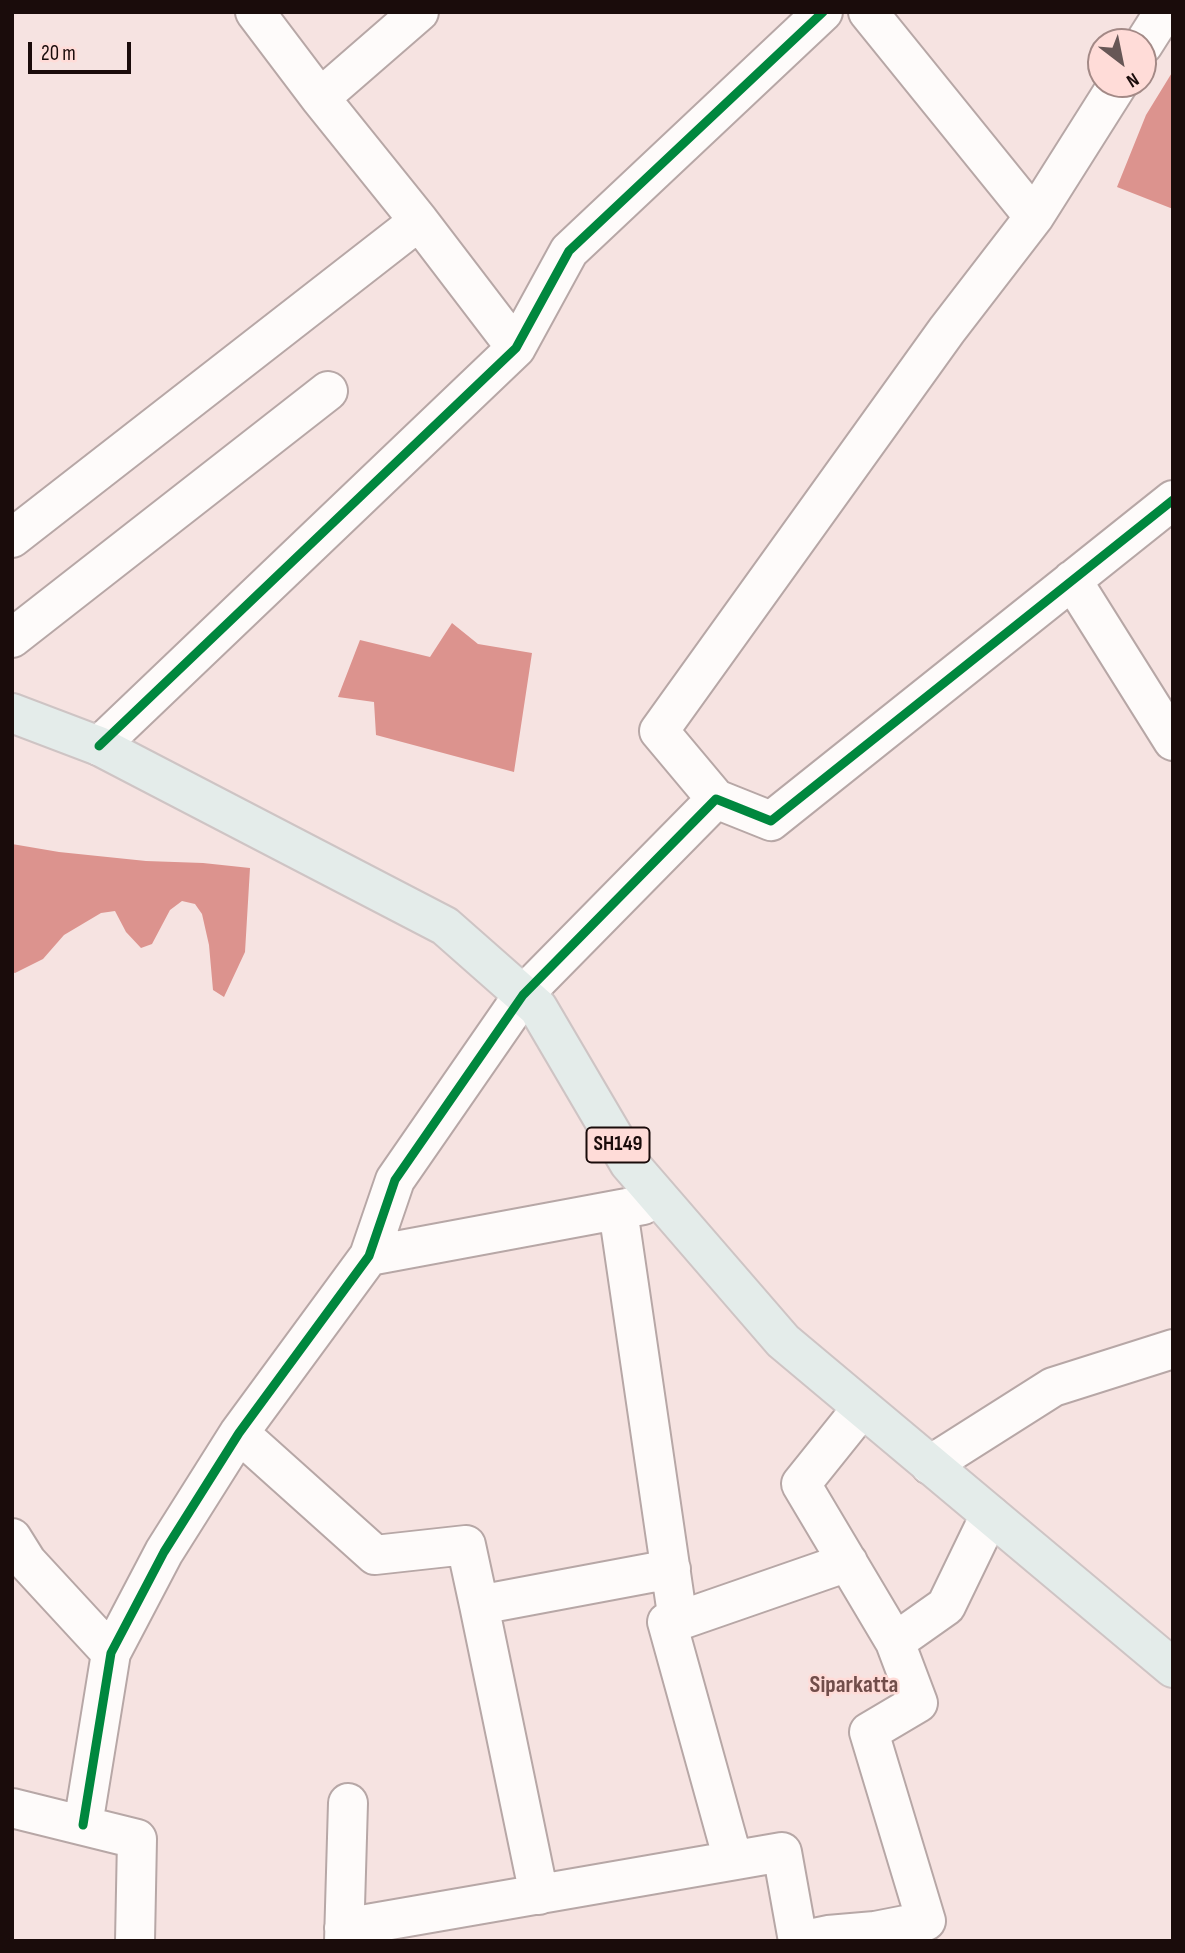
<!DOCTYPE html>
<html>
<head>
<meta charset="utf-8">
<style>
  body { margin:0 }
  #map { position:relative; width:1185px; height:1953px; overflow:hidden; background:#f6e3e1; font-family:"Sofia Sans Condensed",sans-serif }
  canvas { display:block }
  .frame { position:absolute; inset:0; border:14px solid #1a0c0b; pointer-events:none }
  .north { position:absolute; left:1087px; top:28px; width:70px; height:70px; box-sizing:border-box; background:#ffdcd8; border:2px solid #a38986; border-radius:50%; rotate:148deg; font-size:19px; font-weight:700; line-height:28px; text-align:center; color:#1a0c0b }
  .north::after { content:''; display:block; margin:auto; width:24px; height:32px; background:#675756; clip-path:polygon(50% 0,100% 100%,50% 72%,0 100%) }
  .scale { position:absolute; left:28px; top:42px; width:103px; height:32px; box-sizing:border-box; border:4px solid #1a0c0b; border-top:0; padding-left:9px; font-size:21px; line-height:24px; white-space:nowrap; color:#1a0c0b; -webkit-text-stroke:5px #ffdcd8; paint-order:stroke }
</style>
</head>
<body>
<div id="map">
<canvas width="1185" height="1953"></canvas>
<div class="frame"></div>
<div class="north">N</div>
<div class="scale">20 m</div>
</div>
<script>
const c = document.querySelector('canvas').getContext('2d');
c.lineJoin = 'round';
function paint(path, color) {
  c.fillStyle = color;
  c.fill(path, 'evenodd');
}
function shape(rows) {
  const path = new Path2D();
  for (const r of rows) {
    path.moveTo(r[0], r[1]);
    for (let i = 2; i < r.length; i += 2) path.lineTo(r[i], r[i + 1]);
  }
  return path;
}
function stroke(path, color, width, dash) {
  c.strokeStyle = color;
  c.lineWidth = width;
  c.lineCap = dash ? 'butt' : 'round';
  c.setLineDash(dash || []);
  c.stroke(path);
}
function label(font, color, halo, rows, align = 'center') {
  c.font = font + ' "Sofia Sans Condensed",sans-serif';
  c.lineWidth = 5;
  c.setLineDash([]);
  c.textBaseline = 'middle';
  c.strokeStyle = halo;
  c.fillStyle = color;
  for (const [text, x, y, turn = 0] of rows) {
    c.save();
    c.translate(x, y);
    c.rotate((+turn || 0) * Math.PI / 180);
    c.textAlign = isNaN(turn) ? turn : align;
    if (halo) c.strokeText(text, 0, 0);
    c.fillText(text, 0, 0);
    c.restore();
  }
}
paint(shape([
  [1173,71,1173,209,1117,187,1146,115],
  [452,623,478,644,532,653,514,772,376,735,374,702,338,697,360,640,430,657],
  [12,844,59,852,146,861,203,863,250,868,245,952,224,997,213,990,209,945,202,914,195,904,182,901,170,910,152,944,141,948,126,932,115,911,101,913,64,935,43,959,15,973,12,972]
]), '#dc938e');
const street = shape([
  [255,12,320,98,419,12],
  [1143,45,1164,12],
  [320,98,419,221,516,348],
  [1034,217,1118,84],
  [12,538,419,221],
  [1072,580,1173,741],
  [12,638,328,391],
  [99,746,516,348,569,251,823,12],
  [716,799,659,731,947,330,1034,217,868,12],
  [618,1210,678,1621,848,1562],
  [369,1256,643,1205],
  [862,1408,801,1484,895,1642],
  [239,1433,375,1555,466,1545,479,1605],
  [930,1465,1053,1387,1173,1349],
  [12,1538,27,1562,111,1653],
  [678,1621,667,1622,733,1860],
  [12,1808,137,1839,135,1941],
  [83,1825,111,1653,164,1552,239,1433,369,1256,395,1180,523,995,716,799,771,821,1173,500],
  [539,1895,479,1605,671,1569],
  [344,1928,782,1852,798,1941],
  [344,1941,348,1803],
  [799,1941,828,1935,875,1931,926,1921,869,1732,918,1703,895,1642,946,1606,990,1515]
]);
const primary = shape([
  [12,713,99,746,445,926,538,1008,629,1163,783,1341,1173,1668]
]);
stroke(street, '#b7a7a6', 42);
stroke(primary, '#cec4c4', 42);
stroke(street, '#fefbfa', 38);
stroke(primary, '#e4ecea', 38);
stroke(shape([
  [99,746,516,348,569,251,823,12],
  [83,1825,111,1653,164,1552,239,1433,369,1256,395,1180,523,995,716,799,771,821,1173,500]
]), '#00873e', 9);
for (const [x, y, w] of [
  [618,1145,63]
]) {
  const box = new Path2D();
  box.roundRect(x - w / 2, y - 17.5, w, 35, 5);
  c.fillStyle = '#ffdcd8';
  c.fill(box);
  stroke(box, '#1a0c0b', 2);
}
label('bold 21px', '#1a0c0b', null, [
  ["SH149",618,1145]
]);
label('bold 24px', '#714d4a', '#ffdcd8', [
  ["Siparkatta",854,1686]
]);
</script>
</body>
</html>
